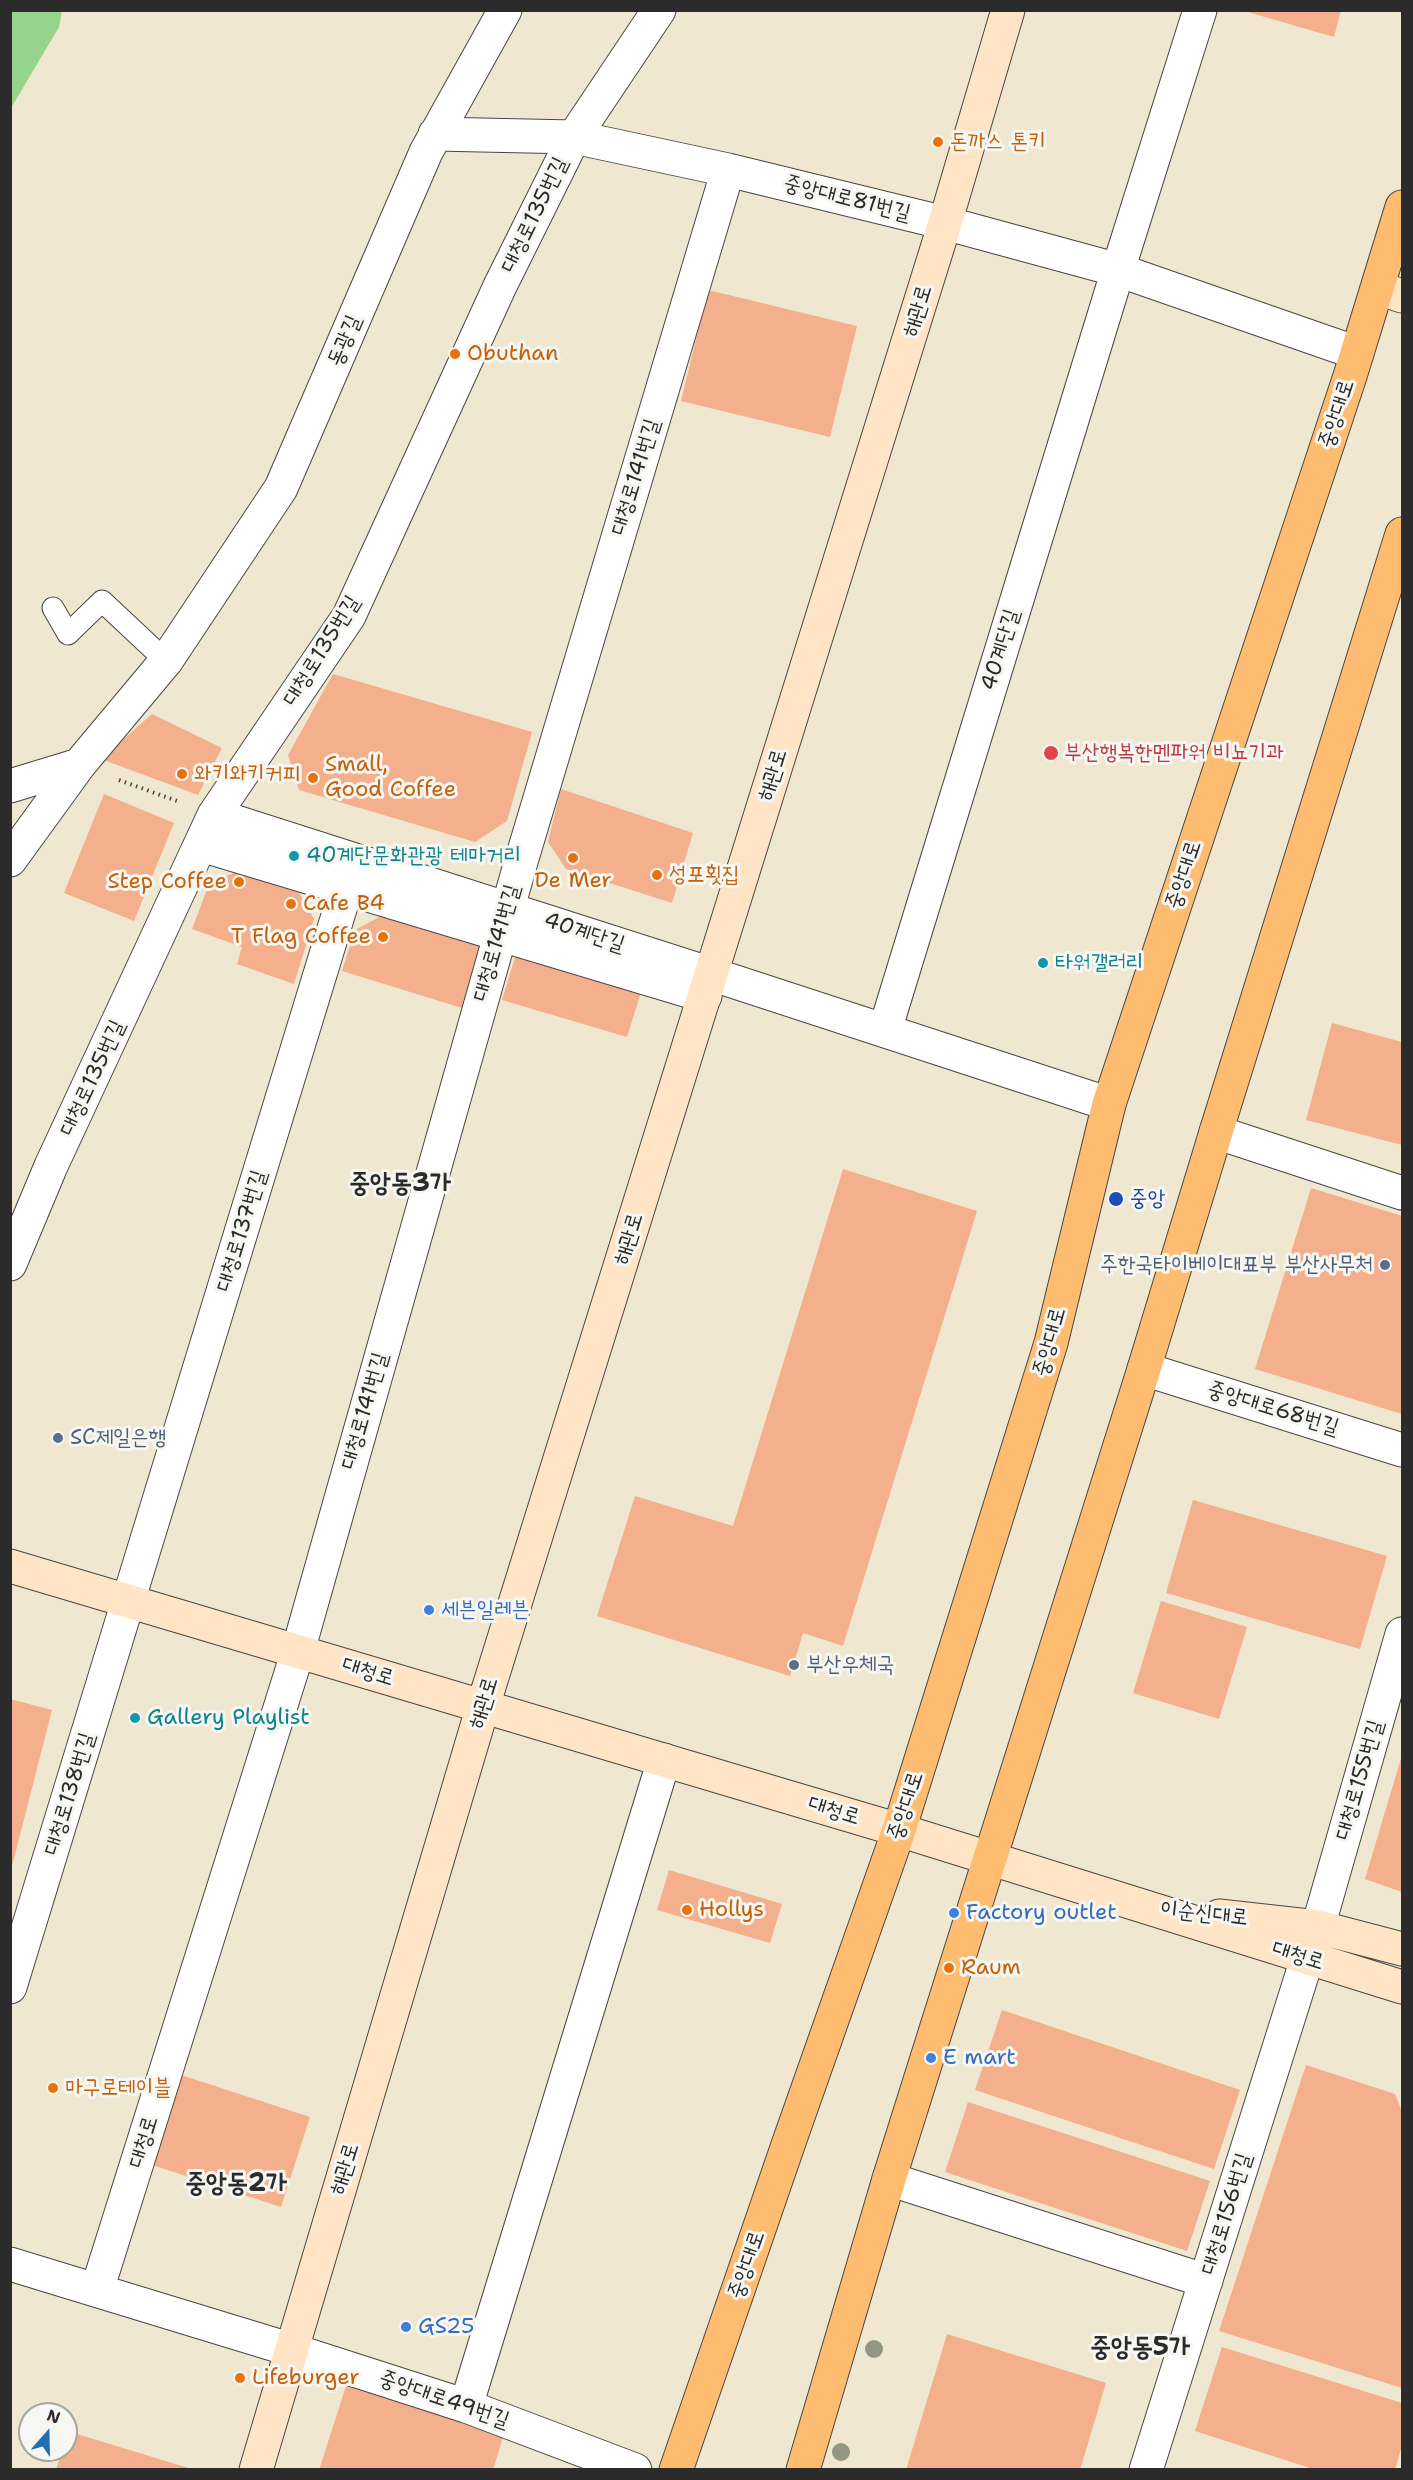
<!DOCTYPE html>
<html>
<head>
<meta charset="utf-8">
<style>
  body { margin:0 }
  #map { position:relative; width:1413px; height:2480px; overflow:hidden; background:#efe7cf; font-family:"Shantell Sans",sans-serif }
  canvas { display:block }
  .frame { position:absolute; inset:0; border:12px solid #2b2b2b; pointer-events:none }
  .north { position:absolute; left:18px; top:2402px; width:60px; height:60px; box-sizing:border-box; background:#f6f6f2; border:2px solid #a5a5a2; border-radius:50%; rotate:20deg; font-size:16px; font-weight:700; line-height:24px; text-align:center; color:#2b2b2b }
  .north::after { content:''; display:block; margin:auto; width:21px; height:27px; background:#1f6fb2; clip-path:polygon(50% 0,100% 100%,50% 72%,0 100%) }
</style>
</head>
<body>
<div id="map">
<canvas width="1413" height="2480"></canvas>
<div class="frame"></div>
<div class="north">N</div>
</div>
<script>
const c = document.querySelector('canvas').getContext('2d');
c.lineJoin = 'round';
function paint(path, color) {
  c.fillStyle = color;
  c.fill(path, 'evenodd');
}
function shape(rows) {
  const path = new Path2D();
  for (const r of rows) {
    path.moveTo(r[0], r[1]);
    for (let i = 2; i < r.length; i += 2) path.lineTo(r[i], r[i + 1]);
  }
  return path;
}
function stroke(path, color, width, dash) {
  c.strokeStyle = color;
  c.lineWidth = width;
  c.lineCap = dash ? 'butt' : 'round';
  c.setLineDash(dash || []);
  c.stroke(path);
}
function label(font, color, halo, rows, align = 'center') {
  c.font = font + ' "Shantell Sans","Poor Story",sans-serif';
  c.lineWidth = 6;
  c.setLineDash([]);
  c.textBaseline = 'middle';
  c.strokeStyle = halo;
  c.fillStyle = color;
  for (const [text, x, y, turn = 0] of rows) {
    c.save();
    c.translate(x, y);
    c.rotate((+turn || 0) * Math.PI / 180);
    c.textAlign = isNaN(turn) ? turn : align;
    if (halo) c.strokeText(text, 0, 0);
    c.fillText(text, 0, 0);
    c.restore();
  }
}
paint(shape([
  [11,10,62,11,59,27,11,108]
]), '#94d58b');
paint(shape([
  [1241,10,1341,10,1334,37],
  [708,290,857,326,830,437,681,401],
  [333,674,532,732,507,821,475,842,299,790,288,755],
  [152,714,222,748,198,795,101,759],
  [561,789,693,833,672,903,566,869,548,842],
  [104,794,174,823,134,921,64,893],
  [242,869,296,887,314,919,294,984,237,964,242,947,192,929,209,884],
  [387,913,481,942,462,1008,342,971,355,930],
  [517,951,642,989,627,1037,502,1000],
  [1332,1023,1402,1042,1402,1145,1306,1120],
  [843,1169,977,1211,843,1646,803,1633,790,1676,597,1616,635,1496,733,1526],
  [1311,1188,1402,1216,1402,1414,1255,1369],
  [1193,1500,1387,1556,1360,1649,1166,1593],
  [1161,1601,1247,1627,1219,1719,1133,1693],
  [10,1699,52,1710,11,1870,10,1869],
  [1402,1755,1402,1892,1365,1879],
  [669,1870,782,1904,770,1943,657,1910],
  [1002,2010,1240,2090,1214,2169,975,2090],
  [1306,2065,1395,2094,1402,2112,1402,2388,1219,2331],
  [181,2075,310,2117,281,2207,152,2165],
  [968,2102,1210,2181,1187,2251,945,2172],
  [947,2334,1106,2383,1080,2470,906,2470],
  [1222,2347,1402,2403,1402,2445,1395,2470,1316,2470,1195,2431],
  [347,2383,504,2434,493,2470,319,2470],
  [67,2431,192,2469,192,2470,56,2470,62,2450,66,2450]
]), '#f4af8d');
const lane = shape([
  [53,608,68,634,102,601,166,661]
]);
const street = shape([
  [435,134,574,137,728,170,945,223,1118,270,1357,353],
  [10,786,79,765,166,661,281,488,426,152,505,10],
  [214,815,711,974,1109,1104],
  [201,845,705,996],
  [10,860,79,765],
  [885,1030,1118,270,1200,10],
  [1216,1132,1402,1193],
  [10,1264,51,1166,214,815,349,616,500,286,574,137,659,10],
  [1144,1369,1402,1450],
  [1318,1927,1402,1634],
  [10,1987,355,860],
  [889,2179,1206,2281],
  [10,2264,292,2350,466,2406,635,2470],
  [97,2290,298,1651,520,865,728,170],
  [466,2406,664,1760],
  [1146,2470,1307,1959]
]);
const secondary = shape([
  [1378,288,1402,296],
  [10,1566,899,1830,1402,1987],
  [1219,1916,1318,1927,1402,1949],
  [256,2470,483,1706,945,223,1008,10]
]);
const primary = shape([
  [676,2470,788,2145,899,1830,1051,1343,1109,1104,1350,376,1402,207],
  [803,2470,889,2179,1144,1369,1216,1132,1402,534]
]);
stroke(lane, '#484744', 23);
stroke(street, '#484744', 35);
stroke(secondary, '#484744', 35);
stroke(primary, '#484744', 35);
stroke(shape([
  [119,780,177,801]
]), '#484744', 4, [1.5, 4.5]);
stroke(lane, '#fff', 21);
stroke(street, '#fff', 33);
stroke(secondary, '#ffe4c6', 33);
stroke(primary, '#febc70', 33);
c.fillStyle = '#929782';
for (const [x, y] of [
  [874,2349],
  [841,2452]
]) {
  c.beginPath();
  c.arc(x, y, 9, 0, 2 * Math.PI);
  c.fill();
}
for (const [x, y, r, color] of [
  [938,142,6,"#e8710a"],
  [455,354,6,"#e8710a"],
  [1051,753,8,"#e0444e"],
  [182,774,6,"#e8710a"],
  [313,778,6,"#e8710a"],
  [294,856,6,"#0f9aa8"],
  [573,858,6,"#e8710a"],
  [657,875,6,"#e8710a"],
  [239,882,6,"#e8710a"],
  [291,904,6,"#e8710a"],
  [383,937,6,"#e8710a"],
  [1043,963,6,"#0f9aa8"],
  [1116,1199,8,"#1a4fb4"],
  [1385,1265,6,"#5c6f8a"],
  [58,1438,6,"#5c6f8a"],
  [429,1610,6,"#3f7fe0"],
  [794,1665,6,"#5c6f8a"],
  [135,1718,6,"#0f9aa8"],
  [687,1910,6,"#e8710a"],
  [954,1913,6,"#3f7fe0"],
  [949,1968,6,"#e8710a"],
  [931,2058,6,"#3f7fe0"],
  [53,2088,6,"#e8710a"],
  [406,2327,6,"#3f7fe0"],
  [240,2378,6,"#e8710a"]
]) {
  const dot = new Path2D();
  dot.arc(x, y, r, 0, 2 * Math.PI);
  c.fillStyle = color;
  c.fill(dot);
  stroke(dot, '#f6f6f2', 2);
}
label('22px', '#c56008', '#f6f6f2', [
  ["돈까스 톤키",950,142],
  ["Obuthan",467,354],
  ["Small,",325,765],
  ["Good Coffee",325,790],
  ["와키와키커피",194,774],
  ["성포횟집",669,875],
  ["De Mer",573,881,"center"],
  ["Step Coffee",227,882,"right"],
  ["Cafe B4",303,904],
  ["T Flag Coffee",371,937,"right"],
  ["Hollys",699,1910],
  ["Raum",961,1968],
  ["마구로테이블",65,2088],
  ["Lifeburger",252,2378]
], 'left');
label('22px', '#2b2b2b', '#f6f6f2', [
  ["중앙대로81번길",847,199,14],
  ["대청로135번길",535,215,-64],
  ["해관로",918,311,-73],
  ["동광길",345,341,-67],
  ["중앙대로",1337,414,-72],
  ["대청로141번길",636,477,-73],
  ["40계단길",1001,650,-73],
  ["대청로135번길",322,651,-58],
  ["해관로",773,775,-73],
  ["중앙대로",1184,875,-72],
  ["40계단길",584,933,18],
  ["대청로141번길",497,943,-74],
  ["대청로135번길",93,1078,-65],
  ["대청로137번길",242,1231,-73],
  ["해관로",629,1239,-73],
  ["중앙대로",1050,1342,-75],
  ["중앙대로68번길",1273,1409,17],
  ["대청로141번길",365,1411,-74],
  ["대청로",368,1672,17],
  ["해관로",484,1703,-73],
  ["대청로155번길",1360,1780,-74],
  ["대청로138번길",70,1794,-73],
  ["중앙대로",906,1806,-72],
  ["대청로",834,1811,17],
  ["이순신대로",1204,1914,6],
  ["대청로",1298,1956,17],
  ["대청로",144,2142,-73],
  ["해관로",345,2169,-73],
  ["대청로156번길",1227,2214,-73],
  ["중앙대로",747,2265,-71],
  ["중앙대로49번길",444,2400,19]
]);
label('22px', '#be3a42', '#f6f6f2', [
  ["부산행복한멘파워 비뇨기과",1064,753]
], 'left');
label('22px', '#0d838f', '#f6f6f2', [
  ["40계단문화관광 테마거리",306,856],
  ["타워갤러리",1055,963],
  ["Gallery Playlist",147,1718]
], 'left');
label('22px', '#164399', '#f6f6f2', [
  ["중앙",1130,1199]
], 'left');
label('22px', '#4e5e75', '#f6f6f2', [
  ["주한국타이베이대표부 부산사무처",1373,1265,"right"],
  ["SC제일은행",70,1438],
  ["부산우체국",806,1665]
], 'left');
label('22px', '#366cbe', '#f6f6f2', [
  ["세븐일레븐",441,1610],
  ["Factory outlet",966,1913],
  ["E mart",943,2058],
  ["GS25",418,2327]
], 'left');
label('bold 26px', '#2b2b2b', '#f6f6f2', [
  ["중앙동3가",400,1184],
  ["중앙동2가",236,2184],
  ["중앙동5가",1140,2348]
]);
</script>
</body>
</html>
